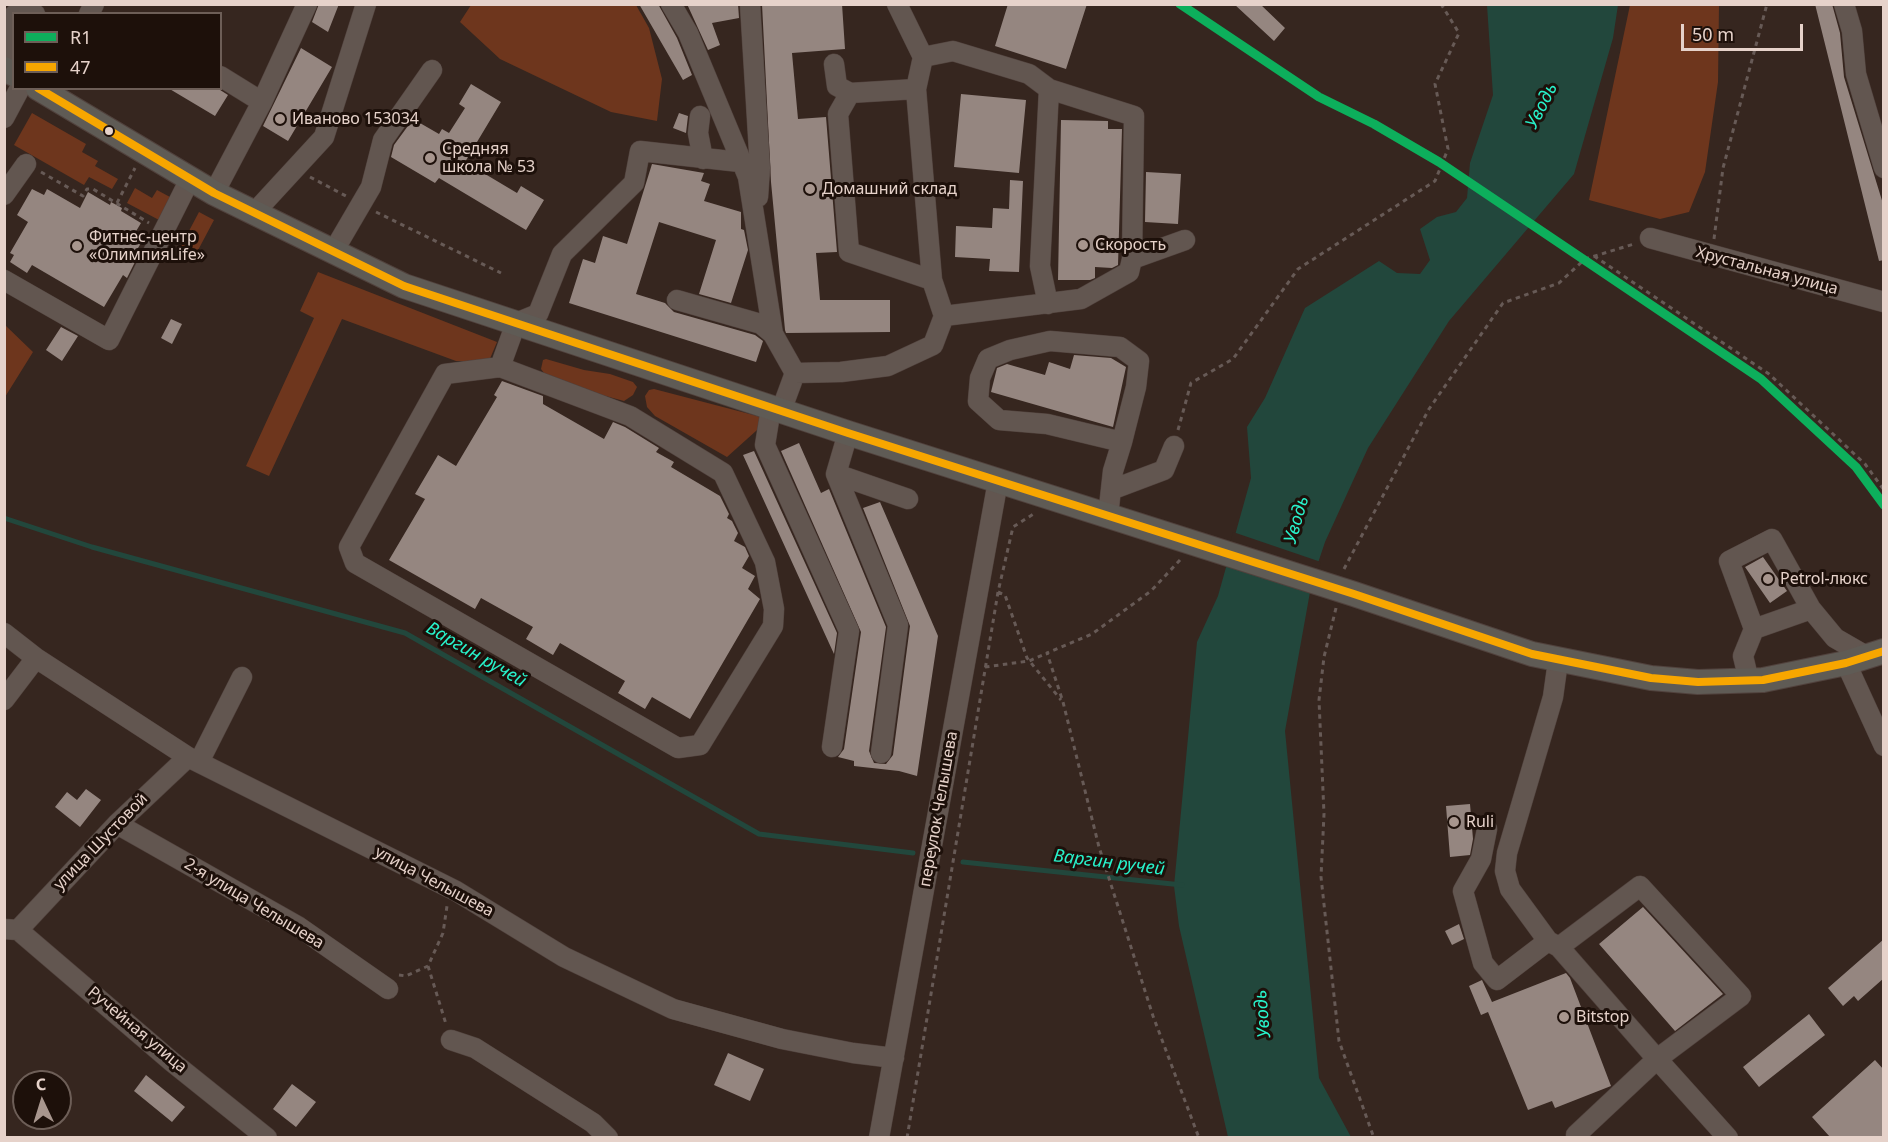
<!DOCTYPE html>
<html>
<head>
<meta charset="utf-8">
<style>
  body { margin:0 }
  #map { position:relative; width:1888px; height:1142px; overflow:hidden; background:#36261f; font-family:"Noto Sans",sans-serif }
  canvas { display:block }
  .frame { position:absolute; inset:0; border:6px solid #e6d2ca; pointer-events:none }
  .legend { position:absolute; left:12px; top:12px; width:210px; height:78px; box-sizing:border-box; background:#1d100a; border:2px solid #6d5e57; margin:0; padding:8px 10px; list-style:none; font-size:18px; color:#e6d2ca }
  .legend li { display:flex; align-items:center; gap:12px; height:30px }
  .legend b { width:30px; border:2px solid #6d5e57 }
  .north { position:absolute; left:12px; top:1070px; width:60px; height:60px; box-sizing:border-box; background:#1d100a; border:2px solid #6d5e57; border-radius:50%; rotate:356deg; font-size:16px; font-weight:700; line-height:24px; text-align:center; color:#e6d2ca }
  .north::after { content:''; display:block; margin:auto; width:21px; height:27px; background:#a8968e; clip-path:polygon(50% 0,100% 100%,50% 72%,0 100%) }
  .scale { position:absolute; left:1681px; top:24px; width:122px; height:27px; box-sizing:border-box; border:3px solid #e6d2ca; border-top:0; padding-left:8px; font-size:18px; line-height:21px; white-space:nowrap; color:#e6d2ca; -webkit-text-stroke:4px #1d100a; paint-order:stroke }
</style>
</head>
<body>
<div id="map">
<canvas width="1888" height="1142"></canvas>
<div class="frame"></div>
<ul class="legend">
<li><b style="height:8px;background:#0daf5c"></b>R1</li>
<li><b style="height:8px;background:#f7a600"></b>47</li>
</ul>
<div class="north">С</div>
<div class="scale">50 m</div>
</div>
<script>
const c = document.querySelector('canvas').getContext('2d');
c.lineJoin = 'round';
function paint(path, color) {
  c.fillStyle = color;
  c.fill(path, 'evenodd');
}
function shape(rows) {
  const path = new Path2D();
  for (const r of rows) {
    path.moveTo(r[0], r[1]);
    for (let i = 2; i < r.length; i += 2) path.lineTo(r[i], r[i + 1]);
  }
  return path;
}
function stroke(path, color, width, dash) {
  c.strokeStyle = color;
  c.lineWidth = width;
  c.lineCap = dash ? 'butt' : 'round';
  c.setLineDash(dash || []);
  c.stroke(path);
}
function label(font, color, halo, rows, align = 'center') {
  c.font = font + ' "Noto Sans",sans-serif';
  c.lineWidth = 6;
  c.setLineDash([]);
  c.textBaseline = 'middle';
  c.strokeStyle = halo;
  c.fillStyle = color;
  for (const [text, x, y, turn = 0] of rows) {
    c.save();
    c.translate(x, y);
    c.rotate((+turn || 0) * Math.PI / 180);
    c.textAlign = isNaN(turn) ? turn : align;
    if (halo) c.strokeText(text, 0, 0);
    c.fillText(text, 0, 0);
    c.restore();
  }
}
paint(shape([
  [471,5,636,5,649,28,662,79,657,121,611,112,500,59,460,22],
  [1630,5,1719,5,1718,82,1705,172,1689,212,1660,219,1589,200],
  [32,113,86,144,82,152,98,161,95,166,118,179,112,189,89,177,84,185,14,145],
  [135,188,152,198,157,190,183,204,159,220,127,203],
  [199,212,214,220,196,254,181,246],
  [318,272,497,342,489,361,456,361,342,319,269,476,246,466,314,318,300,311],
  [5,325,33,352,5,397],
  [546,359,584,370,610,374,633,382,637,387,633,395,624,401,550,381,541,369,543,360],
  [654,389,765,418,766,422,727,457,655,416,647,407,645,396,649,390]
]), '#6e361d');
paint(shape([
  [1487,5,1618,5,1613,38,1574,174,1449,321,1368,448,1325,542,1312,581,1285,731,1319,1078,1351,1137,1228,1137,1179,926,1174,886,1197,642,1218,596,1251,478,1247,427,1265,398,1305,308,1379,261,1397,273,1420,274,1430,260,1420,229,1437,217,1456,212,1467,198,1470,163,1493,95]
]), '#22473c');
paint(shape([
  [1233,532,1321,562,1313,591,1224,566]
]), '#36261f');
stroke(shape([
  [4,518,92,547,405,633,759,834,913,853],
  [963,862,1182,885]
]), '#22473c', 5);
paint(shape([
  [319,4,339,4,328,32,312,22],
  [639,4,658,4,677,38,692,75,683,80],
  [687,4,738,4,739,18,712,23,720,45,708,50],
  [762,4,842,4,845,49,792,53,798,119,826,117,837,252,816,253,820,300,890,300,890,332,786,333,785,330,771,182],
  [1008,4,1087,4,1066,69,995,46],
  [1234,4,1260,4,1285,28,1274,41],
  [1815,4,1832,4,1840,33,1844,77,1884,207,1884,260,1879,261],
  [301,48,332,67,288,141,263,126],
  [471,84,501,102,465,162,517,193,521,186,544,200,526,230,439,178,435,183,391,157,394,145,413,119,439,134,442,129,449,133,465,108,459,104],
  [168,88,217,88,228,95,215,116],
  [961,94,1026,100,1019,173,954,167],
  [679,113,688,116,686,133,673,128],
  [1061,120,1108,121,1108,129,1122,129,1118,265,1112,268,1095,267,1095,278,1090,280,1058,280],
  [652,164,704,173,701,181,710,184,704,201,741,212,741,229,744,230,748,250,731,303,699,294,716,240,659,222,636,294,665,303,674,312,755,335,763,341,756,362,569,303,583,259,595,263,603,236,627,244],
  [1146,172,1181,174,1178,224,1145,222],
  [1010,180,1023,181,1019,272,989,271,990,259,955,257,956,226,992,228,993,208,1009,209],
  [32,189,44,195,47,189,80,208,88,192,110,205,111,202,122,208,121,211,141,223,132,238,141,243,138,248,141,250,127,278,123,275,104,307,32,265,27,273,10,262,14,255,10,253,28,222,17,215],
  [171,319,182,324,172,344,161,338],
  [61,327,78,336,62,361,46,350],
  [1074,355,1111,358,1126,367,1113,427,991,392,997,368,1007,364,1045,375,1049,362,1070,369],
  [502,381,543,396,543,404,604,439,613,422,625,427,659,448,656,452,674,462,671,467,720,496,729,514,727,518,732,521,738,533,734,541,745,547,749,556,742,568,755,576,748,589,760,599,690,719,652,697,645,709,618,693,625,681,560,643,553,655,526,639,533,627,481,598,475,609,389,560,425,499,415,494,438,455,456,466,497,397,494,395],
  [799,443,821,493,829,489,886,627,869,751,874,763,886,764,893,755,910,626,863,508,880,502,938,636,917,776,899,771,854,766,854,761,838,757,844,749,861,632,781,451],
  [754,451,837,633,834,654,743,455],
  [1763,557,1787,591,1770,603,1745,567],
  [86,789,101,800,80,827,55,807,67,792,77,800],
  [1470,804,1473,839,1470,855,1450,857,1446,806],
  [1643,907,1723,994,1675,1031,1599,944],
  [1459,924,1464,939,1452,945,1445,931],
  [1884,939,1884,978,1858,1001,1854,996,1843,1006,1828,988],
  [1566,973,1570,978,1611,1086,1555,1108,1552,1101,1528,1110,1488,1012,1481,1015,1469,986,1482,980,1492,1002],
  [1809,1014,1825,1035,1759,1087,1743,1067],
  [728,1053,764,1069,750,1101,714,1085],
  [1875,1060,1884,1070,1884,1137,1830,1137,1812,1117],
  [146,1075,185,1107,172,1122,134,1091],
  [292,1084,316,1102,296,1127,273,1109]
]), '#958680');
const minor = shape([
  [19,4,35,14],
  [671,4,688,33,748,177,773,334,795,373,781,411],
  [750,4,760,168,758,197],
  [897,4,923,57],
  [1844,4,1852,31,1856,74,1884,168],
  [89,14,94,4],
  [834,64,837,86,850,93,916,89],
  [4,66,14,15],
  [220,76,262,102],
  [850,93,838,114,849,252,932,280],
  [700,116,698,133,703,159],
  [4,118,20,88],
  [214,193,262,102,307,4],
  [4,195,26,164],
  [254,213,324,137,366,4],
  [1650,238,1884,302],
  [333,252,371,187,383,140,432,70],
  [1132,259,1185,240],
  [4,280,109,340,190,179],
  [677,300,761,324,773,334],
  [944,316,1081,299,1129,272,1132,259,1134,116,1049,89],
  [500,367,630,416,723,473,765,562,774,609,773,626,700,745,678,748,355,563,349,547,445,374,500,367],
  [500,367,516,323,538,314,562,254,634,183,640,151,740,162],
  [795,373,841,372,888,366,933,345,944,316,932,280,916,89,923,57,953,51,1029,74,1049,89,1040,266,1048,304],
  [771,408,765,445,849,631,832,747],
  [848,433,836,474,898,625,881,753],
  [836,474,908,499],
  [1111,490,1164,470,1174,446],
  [1108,516,1113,471,1122,442,1125,430,1136,387,1139,361,1120,347,1050,341,1010,350,988,359,980,378,978,401,999,420,1047,424,1122,442],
  [1754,629,1729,561,1772,539,1811,609],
  [4,633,36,658,188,757,456,891,564,957,673,1009,782,1039,853,1053,894,1058],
  [1558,661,1553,697,1507,853,1505,871,1510,889,1548,941,1559,947,1640,886,1741,996,1657,1059,1728,1138],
  [1846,663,1884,746],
  [1749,681,1743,656,1754,629,1811,609,1835,638,1868,657],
  [4,700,36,658],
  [199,762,242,677],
  [117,824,299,927,388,989],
  [1487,829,1481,859,1463,891,1483,963,1497,980,1548,941],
  [4,929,18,930,171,1061,267,1138],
  [18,930,117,824,188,757],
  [1559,947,1657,1059,1576,1135],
  [451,1040,475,1048,593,1123,608,1138],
  [879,1138,998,481]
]);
const major = shape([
  [4,69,14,74],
  [38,88,214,193,404,286,848,433,1354,594,1532,654,1651,678,1698,682,1763,680,1846,663,1884,651]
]);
stroke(minor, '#51423d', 21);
stroke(major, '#51423d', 26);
stroke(shape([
  [41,172,83,196,87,189,93,189,149,223],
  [310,177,346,196],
  [117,203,135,168],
  [376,212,501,273],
  [1714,239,1723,168,1767,4],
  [1594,256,1769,374,1865,464,1884,490],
  [1178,430,1191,383,1233,359,1298,269,1435,181,1448,149,1435,84,1459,33,1441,4],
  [1180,560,1151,591,1092,634,1047,653,1063,702,1099,847,1153,1016,1199,1138],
  [1344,569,1429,409,1503,303,1559,283,1585,259,1634,244],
  [998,592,1005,595,1027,658,1061,700],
  [1336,608,1324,657,1319,700,1324,814,1321,877,1339,1041,1374,1138],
  [985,667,1029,661,1047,653],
  [428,966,446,1024],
  [399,975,406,976,428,966,443,933,447,906],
  [907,1138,998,592,1013,527,1035,513]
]), '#675a56', 3, [4.5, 4.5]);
stroke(minor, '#625650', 20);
stroke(major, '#5f5b55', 24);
stroke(shape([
  [38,88,214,193,404,286,848,433,1354,594,1532,654,1651,678,1698,682,1763,680,1846,663,1884,651]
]), '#f7a600', 8);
stroke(shape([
  [1180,4,1319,97,1374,124,1439,162,1761,379,1856,467,1884,505]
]), '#0daf5c', 9);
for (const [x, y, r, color] of [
  [280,119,6,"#a8968e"],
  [109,131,5,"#e6d2ca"],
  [430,158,6,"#a8968e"],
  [810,189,6,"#a8968e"],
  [1083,245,6,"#a8968e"],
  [77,246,6,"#a8968e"],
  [1768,579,6,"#a8968e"],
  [1454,822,6,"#a8968e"],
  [1564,1017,6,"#a8968e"]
]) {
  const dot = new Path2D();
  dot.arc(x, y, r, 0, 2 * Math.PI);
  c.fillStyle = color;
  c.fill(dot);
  stroke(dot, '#1d100a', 2);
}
label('16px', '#e6d2ca', '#1d100a', [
  ["Иваново 153034",292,119],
  ["Средняя",442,149],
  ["школа № 53",442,167],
  ["Домашний склад",822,189],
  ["Фитнес-центр",89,237],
  ["«ОлимпияLife»",89,255],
  ["Скорость",1095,245],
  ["Petrol-люкс",1780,579],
  ["Ruli",1466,822],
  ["Bitstop",1576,1017]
], 'left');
label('16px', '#e6d2ca', '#1d100a', [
  ["Хрустальная улица",1767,271,15],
  ["переулок Челышева",939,809,-80],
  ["улица Шустовой",101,842,-46],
  ["улица Челышева",434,882,28],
  ["2-я улица Челышева",254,904,31],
  ["Ручейная улица",137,1030,40]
]);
label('italic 18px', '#28f2cb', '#1d100a', [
  ["Уводь",1542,106,-63],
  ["Уводь",1297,520,-74],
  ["Варгин ручей",476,655,30],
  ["Варгин ручей",1109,863,7],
  ["Уводь",1263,1014,-95]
]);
</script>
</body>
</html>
